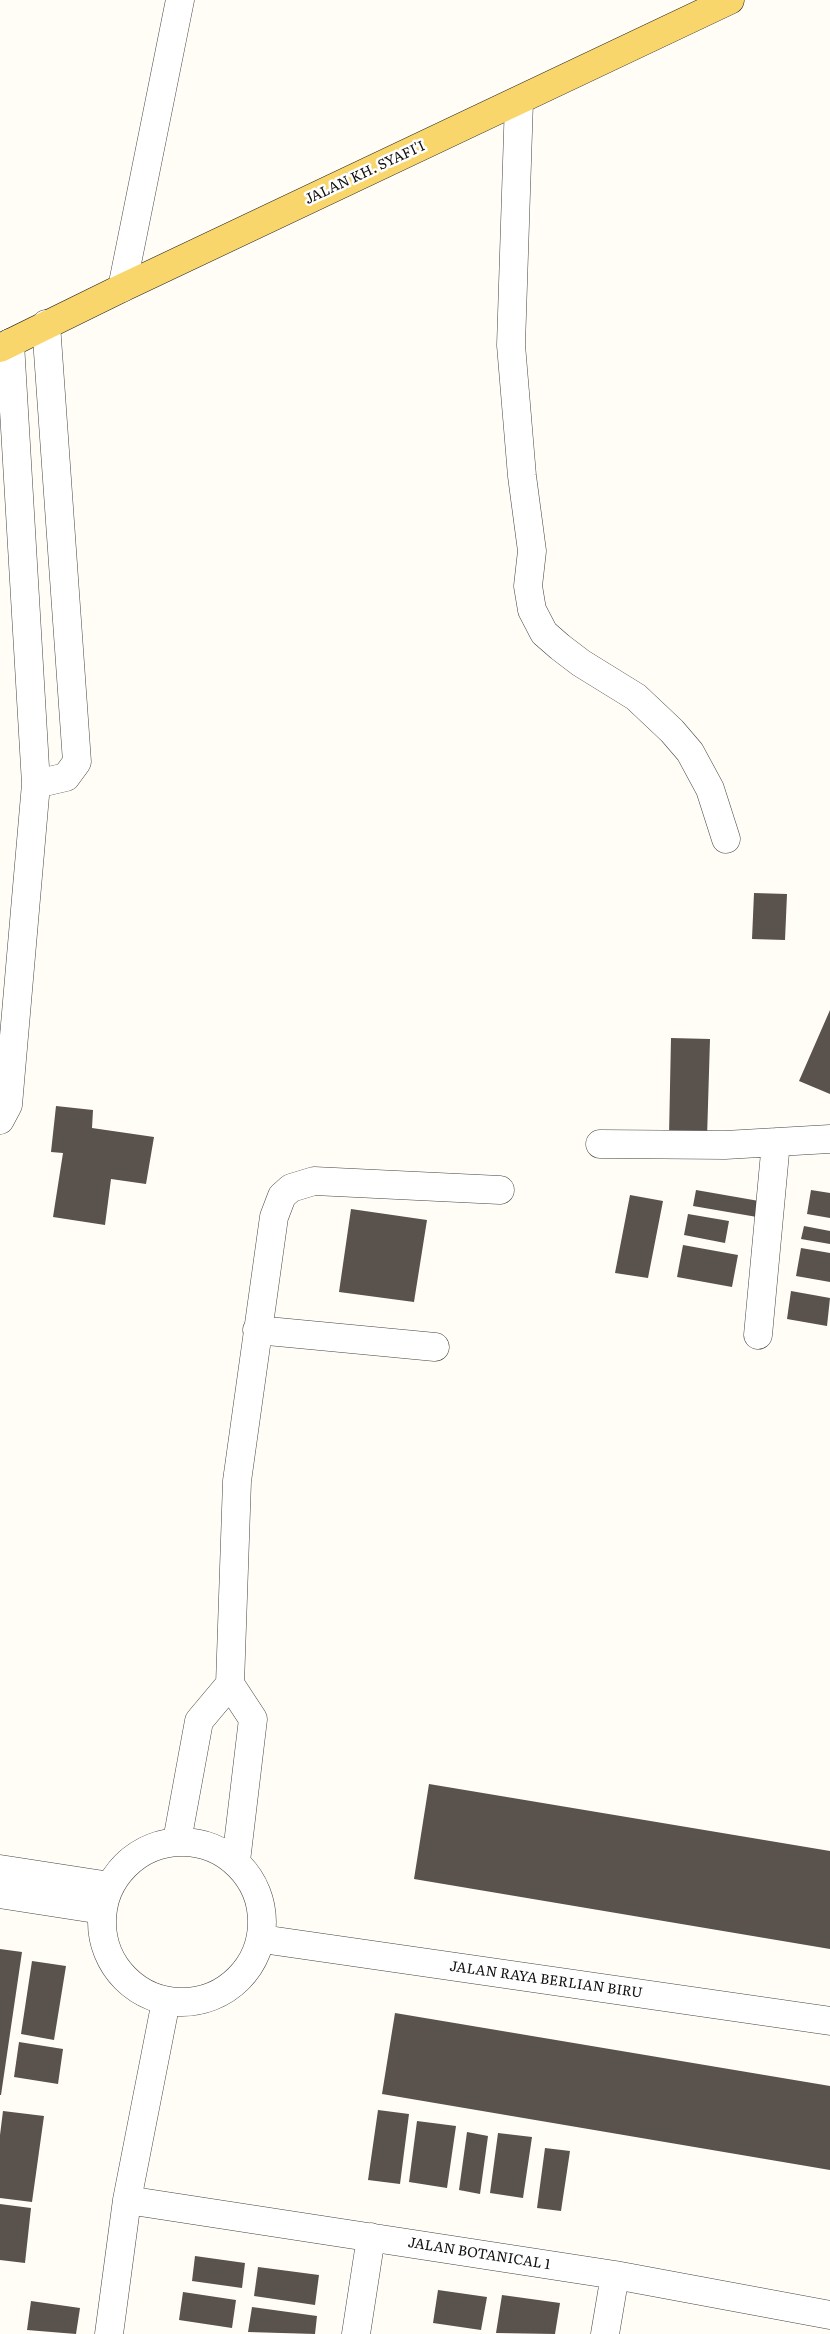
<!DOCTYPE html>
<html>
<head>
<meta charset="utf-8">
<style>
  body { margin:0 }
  canvas { display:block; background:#fffdf5 }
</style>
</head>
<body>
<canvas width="830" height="2334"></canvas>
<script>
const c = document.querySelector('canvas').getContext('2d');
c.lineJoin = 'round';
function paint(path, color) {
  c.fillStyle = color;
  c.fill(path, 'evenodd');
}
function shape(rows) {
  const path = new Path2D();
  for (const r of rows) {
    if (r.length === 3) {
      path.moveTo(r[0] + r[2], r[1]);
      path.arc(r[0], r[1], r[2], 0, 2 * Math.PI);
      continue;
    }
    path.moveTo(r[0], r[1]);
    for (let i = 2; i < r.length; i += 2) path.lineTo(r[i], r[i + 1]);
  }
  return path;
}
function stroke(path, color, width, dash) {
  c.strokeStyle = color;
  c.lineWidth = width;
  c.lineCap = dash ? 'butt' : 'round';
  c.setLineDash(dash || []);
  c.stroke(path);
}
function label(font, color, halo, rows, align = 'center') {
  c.font = font + ' Literata,serif';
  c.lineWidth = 5;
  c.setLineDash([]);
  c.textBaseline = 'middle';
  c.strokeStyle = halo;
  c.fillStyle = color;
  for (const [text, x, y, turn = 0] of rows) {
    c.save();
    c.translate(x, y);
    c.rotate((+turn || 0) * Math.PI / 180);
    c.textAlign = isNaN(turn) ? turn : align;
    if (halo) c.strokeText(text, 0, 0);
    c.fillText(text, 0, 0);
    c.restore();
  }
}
paint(shape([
  [754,893,787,894,785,940,752,939],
  [830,1010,830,1094,799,1081],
  [671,1038,710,1039,707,1138,669,1136],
  [56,1106,93,1110,92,1128,154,1137,146,1184,111,1179,105,1225,53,1217,63,1153,51,1152],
  [696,1190,759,1201,757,1217,693,1206],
  [811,1190,830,1193,830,1218,807,1214],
  [630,1195,663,1201,648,1278,615,1273],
  [351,1209,427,1220,414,1302,339,1292],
  [688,1214,729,1221,725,1243,684,1235],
  [804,1226,830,1231,830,1244,801,1239],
  [683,1245,738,1255,732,1287,677,1277],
  [801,1248,830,1253,830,1282,796,1276],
  [791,1291,830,1298,827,1326,787,1319],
  [429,1784,830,1851,830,1949,414,1879],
  [0,1949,22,1952,1,2095,0,2095],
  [32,1961,66,1966,54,2040,21,2034],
  [395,2013,830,2086,830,2170,382,2094],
  [19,2042,63,2049,58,2084,14,2077],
  [378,2110,409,2114,400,2184,368,2180],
  [3,2111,44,2116,32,2202,0,2198,0,2135],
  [417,2121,456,2126,447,2188,409,2182],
  [467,2132,488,2136,480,2194,459,2190],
  [498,2133,532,2137,523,2198,490,2193],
  [545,2148,570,2151,561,2211,537,2208],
  [0,2204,31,2208,25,2263,0,2260],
  [195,2256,245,2263,242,2288,192,2281],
  [258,2267,319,2275,315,2305,254,2296],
  [438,2290,487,2297,481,2330,433,2323],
  [183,2292,236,2300,232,2328,179,2320],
  [502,2295,560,2303,555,2334,496,2333],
  [31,2301,80,2308,76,2334,27,2330],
  [252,2307,317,2316,315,2334,248,2332]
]), '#5a524d');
const minor = shape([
  [519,101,511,345,522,476,532,551,528,586,532,610,544,633,560,647,581,663,636,697,672,731,690,752,710,789,726,839],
  [122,288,180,0],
  [36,784,66,777,77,762,46,324],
  [0,1120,8,1105,36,784,10,343],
  [600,1144,725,1145,830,1139],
  [257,1330,435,1347],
  [758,1335,776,1142],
  [230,1684,253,1719,236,1861],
  [177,1841,199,1721,230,1684,237,1481,274,1217,282,1196,291,1188,314,1181,500,1190],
  [182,1922,80],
  [0,1869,110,1886],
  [0,1894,102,1910],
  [262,1939,830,2021],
  [127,2200,615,2275,830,2315],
  [109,2334,127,2200,166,2001],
  [356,2334,371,2237],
  [605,2334,615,2275]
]);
const major = shape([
  [0,348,122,288,730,0]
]);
stroke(minor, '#444', 29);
stroke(major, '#222', 29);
stroke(minor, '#fff', 28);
stroke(major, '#f9d66b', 28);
label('14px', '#111', '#fff', [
  ["JALAN KH. SYAFI'I",365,173,-25],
  ["JALAN RAYA BERLIAN BIRU",546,1980,8],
  ["JALAN BOTANICAL 1",479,2254,9]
]);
</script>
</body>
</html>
